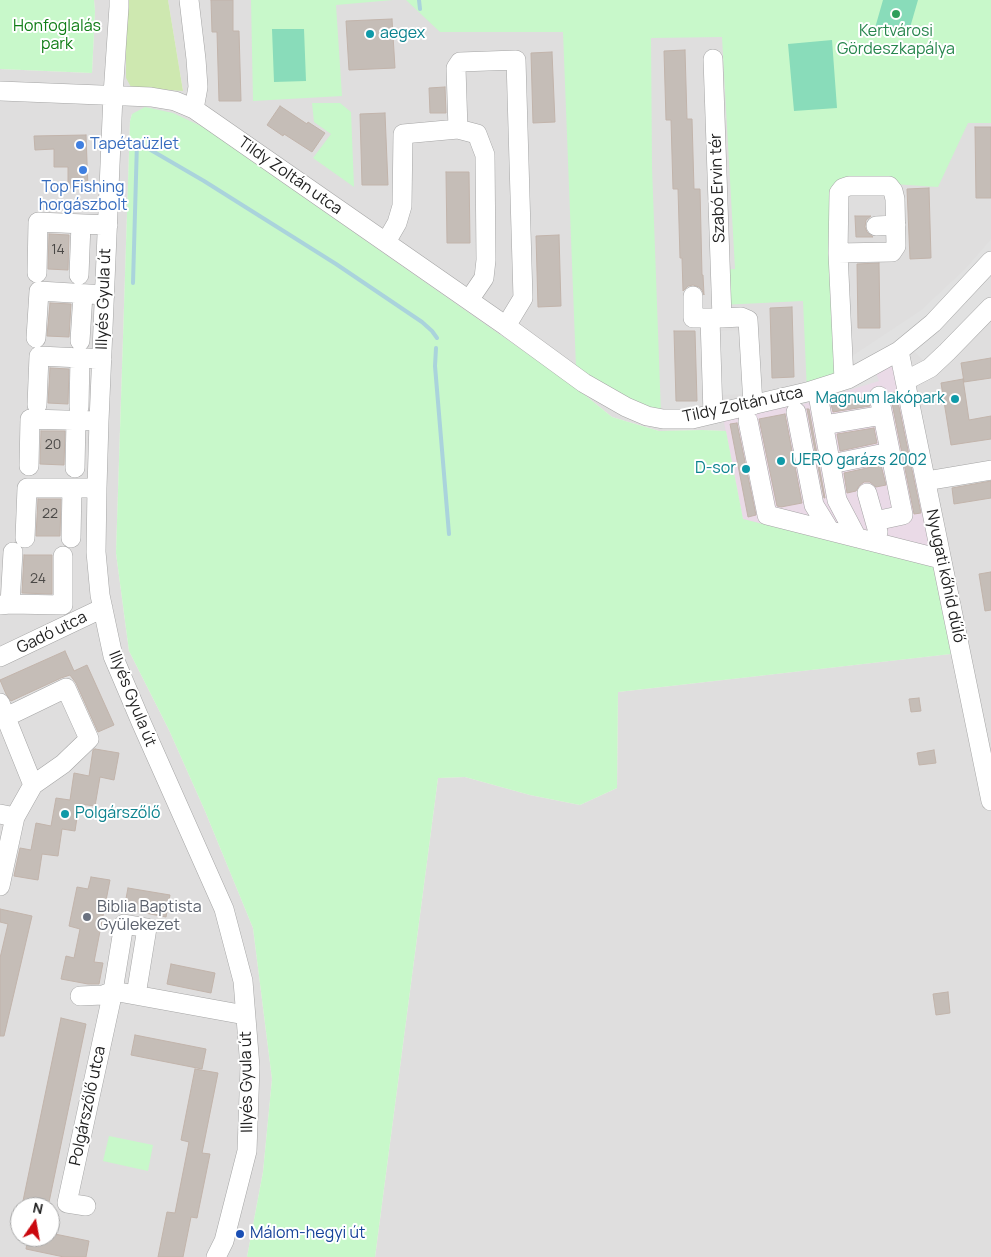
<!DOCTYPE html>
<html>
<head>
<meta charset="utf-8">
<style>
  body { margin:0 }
  #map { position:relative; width:991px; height:1257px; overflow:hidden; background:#f1eee8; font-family:Manrope,sans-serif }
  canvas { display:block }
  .north { position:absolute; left:10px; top:1197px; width:50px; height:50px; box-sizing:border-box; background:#fff; border:1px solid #a6a6a6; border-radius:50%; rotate:12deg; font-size:14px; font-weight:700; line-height:20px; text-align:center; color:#212121 }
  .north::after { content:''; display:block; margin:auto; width:18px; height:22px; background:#ca080e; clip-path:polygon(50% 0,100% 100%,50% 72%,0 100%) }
</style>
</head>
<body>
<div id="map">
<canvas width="991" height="1257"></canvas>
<div class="north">N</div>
</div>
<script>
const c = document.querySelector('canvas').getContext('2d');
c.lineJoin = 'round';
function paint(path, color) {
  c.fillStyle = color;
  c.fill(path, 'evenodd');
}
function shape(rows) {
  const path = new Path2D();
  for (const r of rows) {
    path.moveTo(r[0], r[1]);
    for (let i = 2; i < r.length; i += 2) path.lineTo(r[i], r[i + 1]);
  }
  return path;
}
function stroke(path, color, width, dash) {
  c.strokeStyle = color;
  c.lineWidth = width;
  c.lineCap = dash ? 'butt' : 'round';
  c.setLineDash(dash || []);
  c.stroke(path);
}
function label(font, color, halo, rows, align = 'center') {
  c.font = font + ' Manrope,sans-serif';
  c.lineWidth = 4;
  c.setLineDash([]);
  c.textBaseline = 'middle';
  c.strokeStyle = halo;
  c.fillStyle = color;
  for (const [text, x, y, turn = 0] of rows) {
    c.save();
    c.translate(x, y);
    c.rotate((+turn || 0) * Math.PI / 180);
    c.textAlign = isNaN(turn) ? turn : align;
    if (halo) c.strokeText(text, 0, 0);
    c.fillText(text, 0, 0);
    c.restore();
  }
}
paint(shape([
  [94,0,126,0,183,91,168,0,991,0,991,1257,375,1257,438,778,465,777,530,795,580,805,617,788,618,692,950,654,743,519,726,431,702,430,659,431,612,417,575,387,132,114,130,121,116,553,129,651,169,730,205,811,253,928,272,1079,263,1172,247,1257,0,1257,0,69,92,73,95,11],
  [20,1207,50,1207,50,1237,20,1237]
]), '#dfdede');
paint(shape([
  [899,351,941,559,933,567,743,519,722,412]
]), '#eadae7');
paint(shape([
  [126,0,168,0,183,91,131,87,126,78]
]), '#cee8b0');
paint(shape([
  [0,0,94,0,95,11,92,73,0,69],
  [251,0,393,0,336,5,342,96,253,101],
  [406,0,991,0,991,123,968,123,938,187,893,184,840,182,844,380,807,392,803,301,721,305,720,270,735,269,722,37,651,38,652,167,661,414,647,414,576,367,563,32,440,32],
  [312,103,340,103,351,112,354,187,313,158,331,134,314,122],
  [145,107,173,113,203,127,575,387,612,417,659,431,702,430,726,431,743,519,933,567,951,654,618,692,617,788,580,805,530,795,465,777,438,778,375,1257,247,1257,263,1172,272,1079,253,928,205,811,169,730,129,651,116,553,130,121,132,114],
  [109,1136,153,1145,148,1171,103,1161]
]), '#c8f8ca');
paint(shape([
  [883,0,918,0,907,38,875,28],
  [272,29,304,29,306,81,274,82],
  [832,40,837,108,794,111,788,44]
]), '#89dcba');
paint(shape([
  [991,239,991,301,928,365,912,349,875,370,879,381,797,406,795,401,861,377,852,356,920,311,966,268],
  [749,330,753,394,713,395,710,331]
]), '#e1e1e1');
stroke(shape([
  [419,0,420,9],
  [133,283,137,142,204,181,336,264,422,322,432,331,437,338],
  [436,348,435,366,449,534]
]), '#aad3dc', 4);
const building = shape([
  [211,0,233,0,233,31,239,31,241,101,219,101,217,32,212,32,211,0],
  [392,19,395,68,349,70,346,21,392,19],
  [685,50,687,119,692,119,694,189,700,189,702,275,703,275,704,295,702,290,699,287,693,285,688,286,683,291,682,258,680,258,678,189,673,189,671,120,666,120,664,51,685,50],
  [552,52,555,122,533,123,531,53,552,52],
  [445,87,446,113,430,113,429,88,445,87],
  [280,106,307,124,308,122,325,133,312,152,284,134,283,136,267,125,280,106],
  [385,113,388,185,362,185,360,114,385,113],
  [975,127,991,127,991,198,976,198,975,127],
  [86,135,88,188,68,188,68,167,54,167,54,149,35,150,34,136,86,135],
  [446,172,469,172,470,243,447,243,446,172],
  [929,188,931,258,910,259,907,189,929,188],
  [855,216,871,216,866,220,865,227,867,232,873,237,856,237,855,216],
  [49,234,69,235,68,270,48,269,49,234],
  [559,235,561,306,538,307,536,236,559,235],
  [879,263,880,328,858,328,857,264,879,263],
  [50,303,71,304,69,337,47,336,50,303],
  [792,307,794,377,772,378,770,308,792,307],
  [674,331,695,331,697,401,676,401,674,331],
  [991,358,991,378,964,382,961,363,991,358],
  [50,368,69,369,68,404,48,403,50,368],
  [963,379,969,420,991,416,991,439,951,445,941,383,963,379],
  [896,392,921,513,914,514,890,393,896,392],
  [867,397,870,406,833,412,831,404,867,397],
  [807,409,809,409,825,498,824,498,807,409],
  [785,414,802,503,781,507,777,506,759,419,785,414],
  [737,423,756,515,748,517,730,424,737,423],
  [874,428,877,443,840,451,837,434,874,428],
  [41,431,65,431,64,465,40,464,41,431],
  [881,465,886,485,876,487,870,482,864,482,859,486,856,491,847,493,844,473,881,465],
  [991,481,991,498,954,504,952,488,991,481],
  [38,499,61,499,60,536,36,536,38,499],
  [24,555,52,555,52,594,22,593,24,555],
  [991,572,991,610,985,611,979,574,991,572],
  [65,651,74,671,87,665,114,725,98,732,76,683,70,675,61,678,11,701,6,694,0,680,65,651],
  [919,698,921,711,911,712,909,699,919,698],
  [95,749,119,753,114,780,100,777,95,806,79,804,75,831,62,829,58,856,42,854,38,880,14,876,20,848,31,850,36,823,51,826,56,798,70,800,74,773,89,776,93,750,95,749],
  [934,750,936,763,919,765,917,753,934,750],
  [91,877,110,880,94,962,103,963,99,984,88,984,61,979,66,956,74,958,80,929,69,926,77,887,88,889,91,877],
  [128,888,170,895,166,917,124,909,128,888],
  [0,909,32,916,4,1036,0,1036,0,958,8,924,0,922,0,909],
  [171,964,215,973,211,993,167,984,171,964],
  [948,992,950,1013,936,1015,933,994,948,992],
  [61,1018,86,1024,48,1207,23,1201,61,1018],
  [135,1035,206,1049,202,1069,131,1055,135,1035],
  [195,1069,218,1073,202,1153,210,1154,197,1218,191,1217,183,1257,158,1257,167,1212,175,1213,189,1142,181,1140,195,1069],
  [50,1233,89,1241,86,1257,64,1257,26,1249,28,1237,50,1237,50,1233]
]);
paint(building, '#c5bdb7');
stroke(building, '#c2b4ab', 1);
const minor = shape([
  [119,0,119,7,113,95,99,421,97,488,96,552,100,595,113,656,141,722,224,909,243,981,250,1067,247,1151,224,1241,216,1257],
  [189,0,196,59,198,87,194,109],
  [0,91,151,97,175,101,194,109,506,326,584,383,626,407,647,416,663,419,692,419,713,414,807,392,848,379,899,351,933,323,991,261],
  [458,129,477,134,485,155,486,260,484,278,469,300],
  [876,226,896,225],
  [386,242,397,223,402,206,403,134,458,129,456,68,460,62,516,60,523,298,506,326],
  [838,253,892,252,896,246,895,199,893,191,889,186,849,186,843,188,839,193,838,253,844,380],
  [37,273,38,222,108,225],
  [79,275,81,224],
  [693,296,693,318,710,318],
  [722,318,741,317,748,320,753,405],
  [36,338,39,291,105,295],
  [80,341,83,294],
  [899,351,991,801],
  [905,381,930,368,947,352,991,307],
  [817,389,837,500,857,538],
  [37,405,39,356,102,359],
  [79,407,80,358],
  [796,412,814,505,830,531],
  [713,414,710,318,722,318,713,59],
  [748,421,767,515,941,559],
  [824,425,883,415],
  [831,464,890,452],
  [29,466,30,419,99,421],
  [75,468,76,420],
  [926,481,991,470],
  [867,493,878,532],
  [875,521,903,515,879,396],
  [25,538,27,488,97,488],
  [71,538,72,488],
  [10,604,63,605,63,556],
  [0,605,10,604,13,552],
  [0,657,103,608],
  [0,703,33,785],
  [6,717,66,688,89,739,63,764,33,785,15,817],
  [0,814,15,817,0,886],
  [80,996,103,995,113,991,124,924,147,928,136,995],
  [86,1206,67,1203,113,991,245,1015]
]);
stroke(minor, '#a5a5a5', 20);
stroke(minor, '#fff', 19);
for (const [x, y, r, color] of [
  [896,14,5,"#2e9e5b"],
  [370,34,5,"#0f9aa8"],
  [80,145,5,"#3f7fe0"],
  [83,170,5,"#3f7fe0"],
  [955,399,5,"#0f9aa8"],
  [781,461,5,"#0f9aa8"],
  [746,469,5,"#0f9aa8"],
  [65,814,5,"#0f9aa8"],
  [87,917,5,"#6b7280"],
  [240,1234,5,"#1a4fb4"]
]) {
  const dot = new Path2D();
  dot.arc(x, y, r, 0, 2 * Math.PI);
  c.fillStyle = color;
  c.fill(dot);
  stroke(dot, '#fff', 2);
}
label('14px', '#4a4846', null, [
  ["14",58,250],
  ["20",53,445],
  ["22",50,514],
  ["24",38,579]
]);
label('16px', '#107d16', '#fff', [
  ["Honfoglalás",57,27],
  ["park",57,45]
]);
label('16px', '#27864d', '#fff', [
  ["Kertvárosi",896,32],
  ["Gördeszkapálya",896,50]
]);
label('16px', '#0d838f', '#fff', [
  ["aegex",380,34],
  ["Magnum lakópark",945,399,"right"],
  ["UERO garázs 2002",791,461],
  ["D-sor",736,469,"right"],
  ["Polgárszőlő",75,814]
], 'left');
label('16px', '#366cbe', '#fff', [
  ["Tapétaüzlet",90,145],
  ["Top Fishing",83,188,"center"],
  ["horgászbolt",83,206,"center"]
], 'left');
label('16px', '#212121', '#fff', [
  ["Tildy Zoltán utca",290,176,35],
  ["Szabó Ervin tér",718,188,-92],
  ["Illyés Gyula út",104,299,-88],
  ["Tildy Zoltán utca",743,405,-12],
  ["Nyugati kőhíd dűlő",945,576,78],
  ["Gadó utca",52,633,-26],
  ["Illyés Gyula út",132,699,68],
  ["Illyés Gyula út",247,1082,-91],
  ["Polgárszőlő utca",88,1106,-78]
]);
label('16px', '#5b616d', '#fff', [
  ["Biblia Baptista",97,908],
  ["Gyülekezet",97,926]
], 'left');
label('16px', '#164399', '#fff', [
  ["Málom-hegyi út",250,1234]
], 'left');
</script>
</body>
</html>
